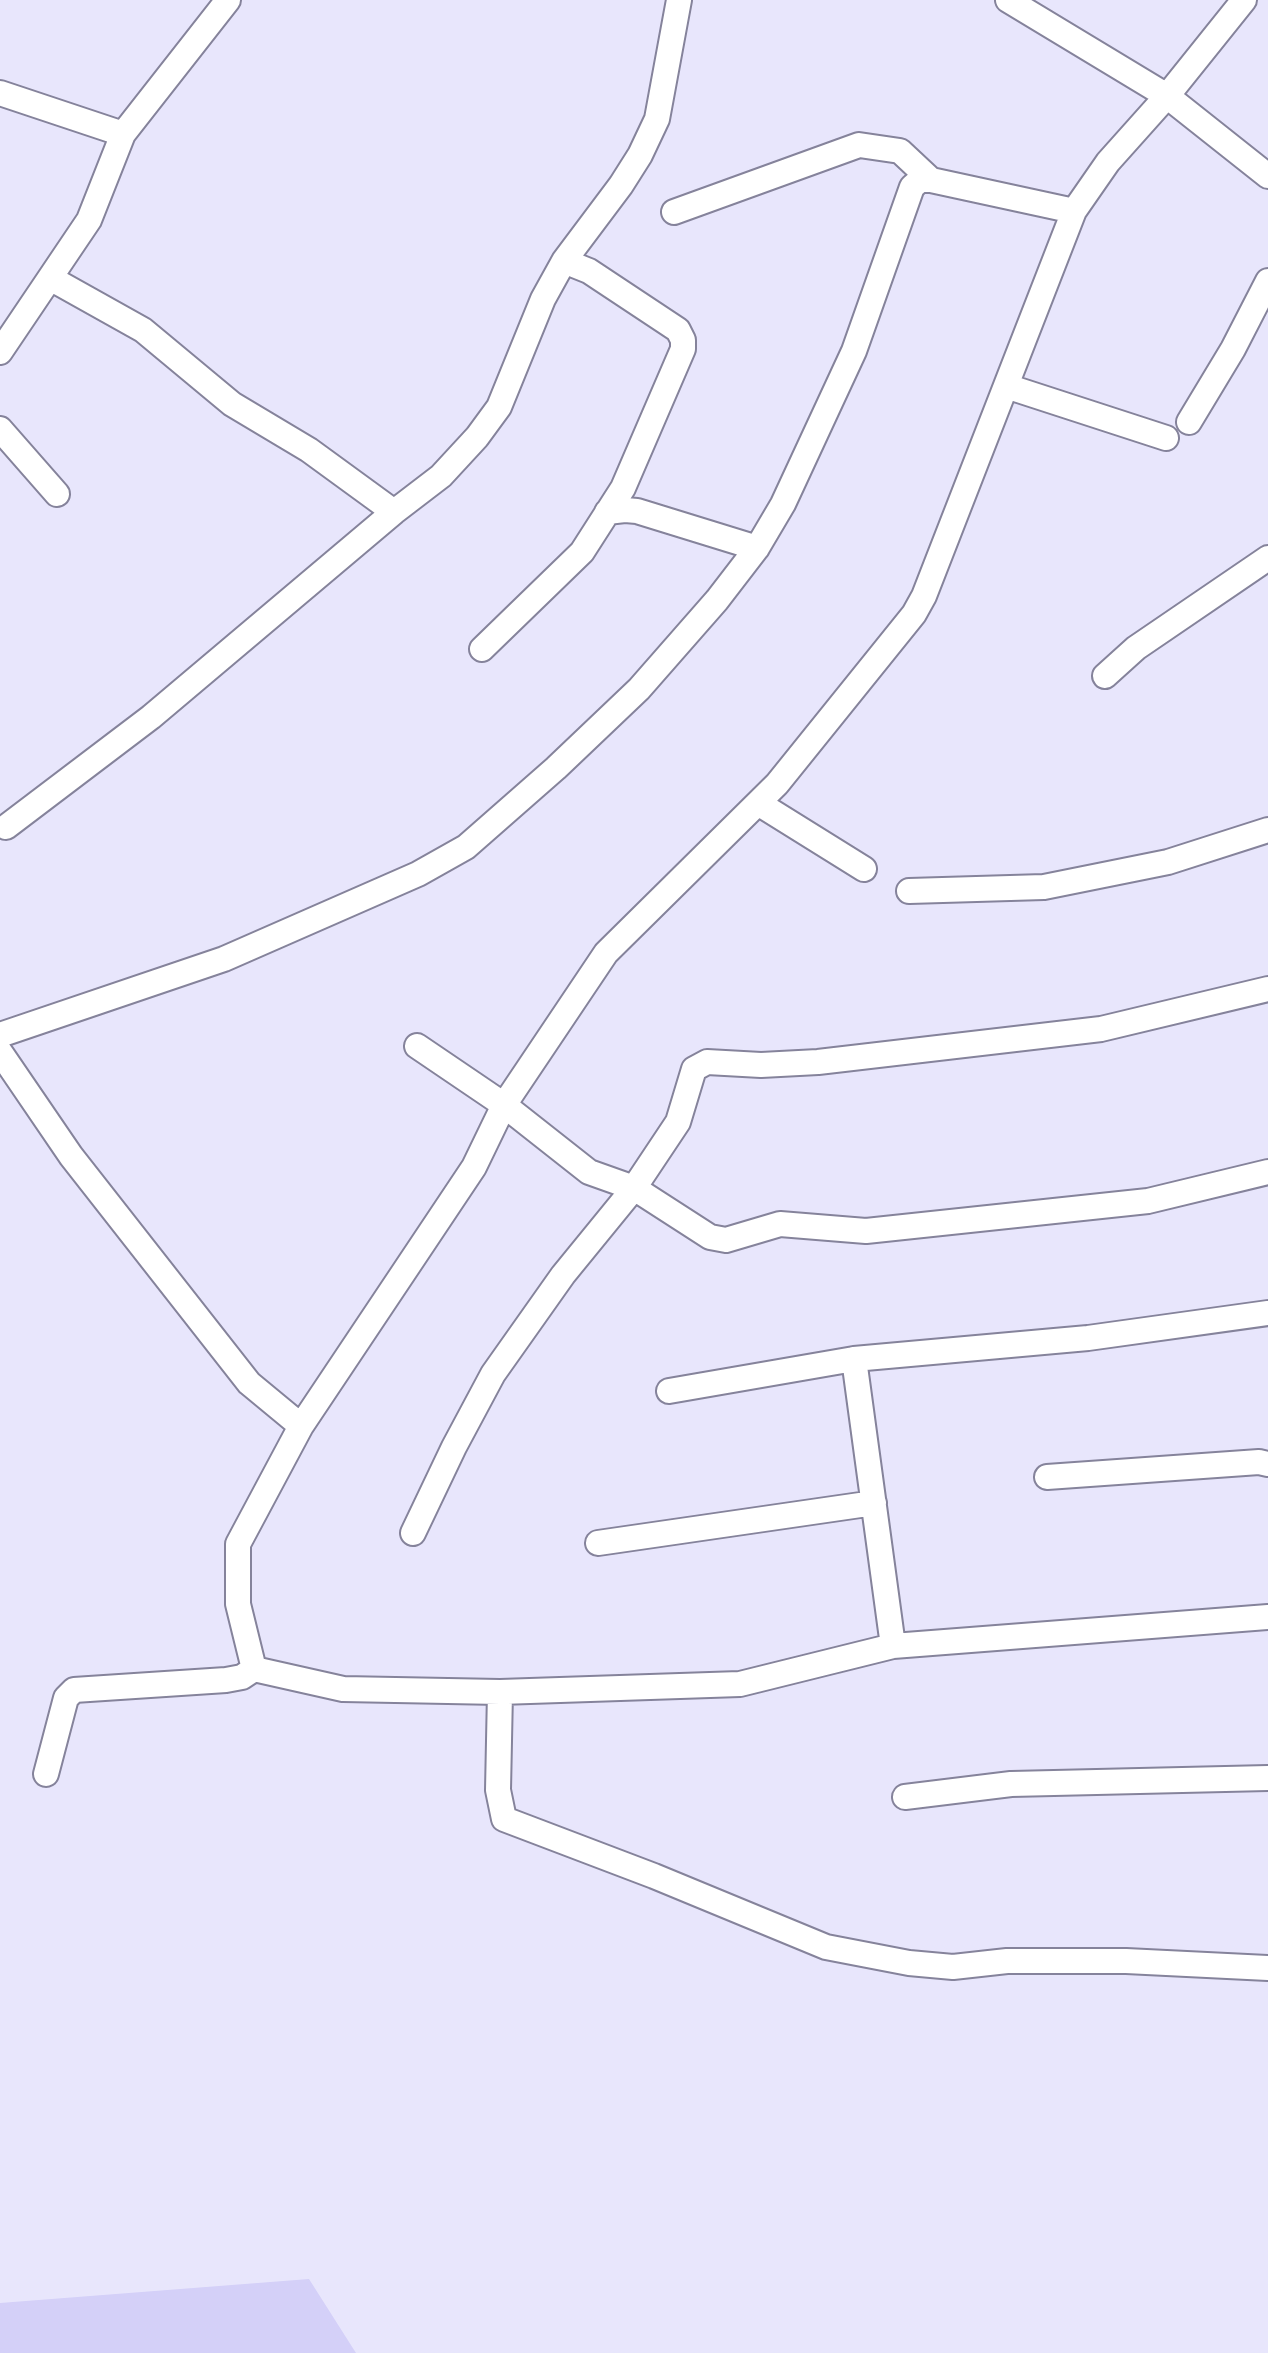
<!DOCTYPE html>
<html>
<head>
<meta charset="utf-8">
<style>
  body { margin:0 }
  canvas { display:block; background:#e8e6fc }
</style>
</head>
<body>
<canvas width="1268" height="2353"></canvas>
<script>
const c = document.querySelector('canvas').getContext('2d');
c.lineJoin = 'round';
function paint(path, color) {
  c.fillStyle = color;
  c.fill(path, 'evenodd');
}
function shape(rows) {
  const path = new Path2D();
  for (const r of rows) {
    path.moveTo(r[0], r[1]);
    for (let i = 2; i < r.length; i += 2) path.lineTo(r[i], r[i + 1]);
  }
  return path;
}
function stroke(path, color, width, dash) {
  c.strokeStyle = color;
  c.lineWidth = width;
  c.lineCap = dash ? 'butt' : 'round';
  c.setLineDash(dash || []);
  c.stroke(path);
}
paint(shape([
  [309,2279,356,2353,0,2353,0,2303]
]), '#d4d0f8');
const street = shape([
  [1008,0,1167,96,1268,176],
  [0,93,123,134],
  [674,212,859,145,900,151,931,180],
  [50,278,143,330,232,404,309,450,394,512],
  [0,352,89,220,123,134,228,0],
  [1006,386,1166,438],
  [1189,422,1233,349,1268,281],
  [0,429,57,494],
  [607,512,625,510,637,511,757,548],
  [482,649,582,552,623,488,683,349,683,340,678,330,589,271,564,261],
  [1105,676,1136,648,1268,558],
  [758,803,864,869],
  [6,827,151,717,394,512,441,476,477,437,499,407,543,299,564,261,621,185,640,155,657,119,679,0],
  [909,891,1044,887,1168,862,1268,830],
  [0,1035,224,959,418,874,466,847,556,768,639,689,717,600,757,548,783,504,854,351,912,187,920,180,931,180,1074,211],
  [417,1046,504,1105,589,1172,634,1188,710,1237,726,1240,780,1224,866,1231,1148,1201,1268,1172],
  [0,1052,71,1156,249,1383,301,1426],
  [854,1359,893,1646],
  [669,1391,854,1359,1088,1338,1268,1313],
  [1047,1477,1259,1462,1268,1464],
  [413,1533,454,1447,493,1374,563,1275,634,1188,678,1122,694,1069,707,1062,761,1065,818,1062,1101,1029,1268,989],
  [598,1543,874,1503],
  [254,1669,238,1604,238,1544,301,1426,474,1167,504,1105,606,953,777,784,914,614,924,596,1074,211,1108,162,1167,96,1244,0],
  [254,1669,343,1689,500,1692,740,1684,893,1646,1268,1617],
  [500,1692,498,1790,504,1819,654,1876,826,1947,909,1963,953,1967,1007,1961,1126,1961,1268,1968],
  [46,1774,66,1698,74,1690,226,1680,242,1677,254,1669],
  [905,1797,1011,1784,1268,1778]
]);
stroke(street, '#85839b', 28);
stroke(street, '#fff', 24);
</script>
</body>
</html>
